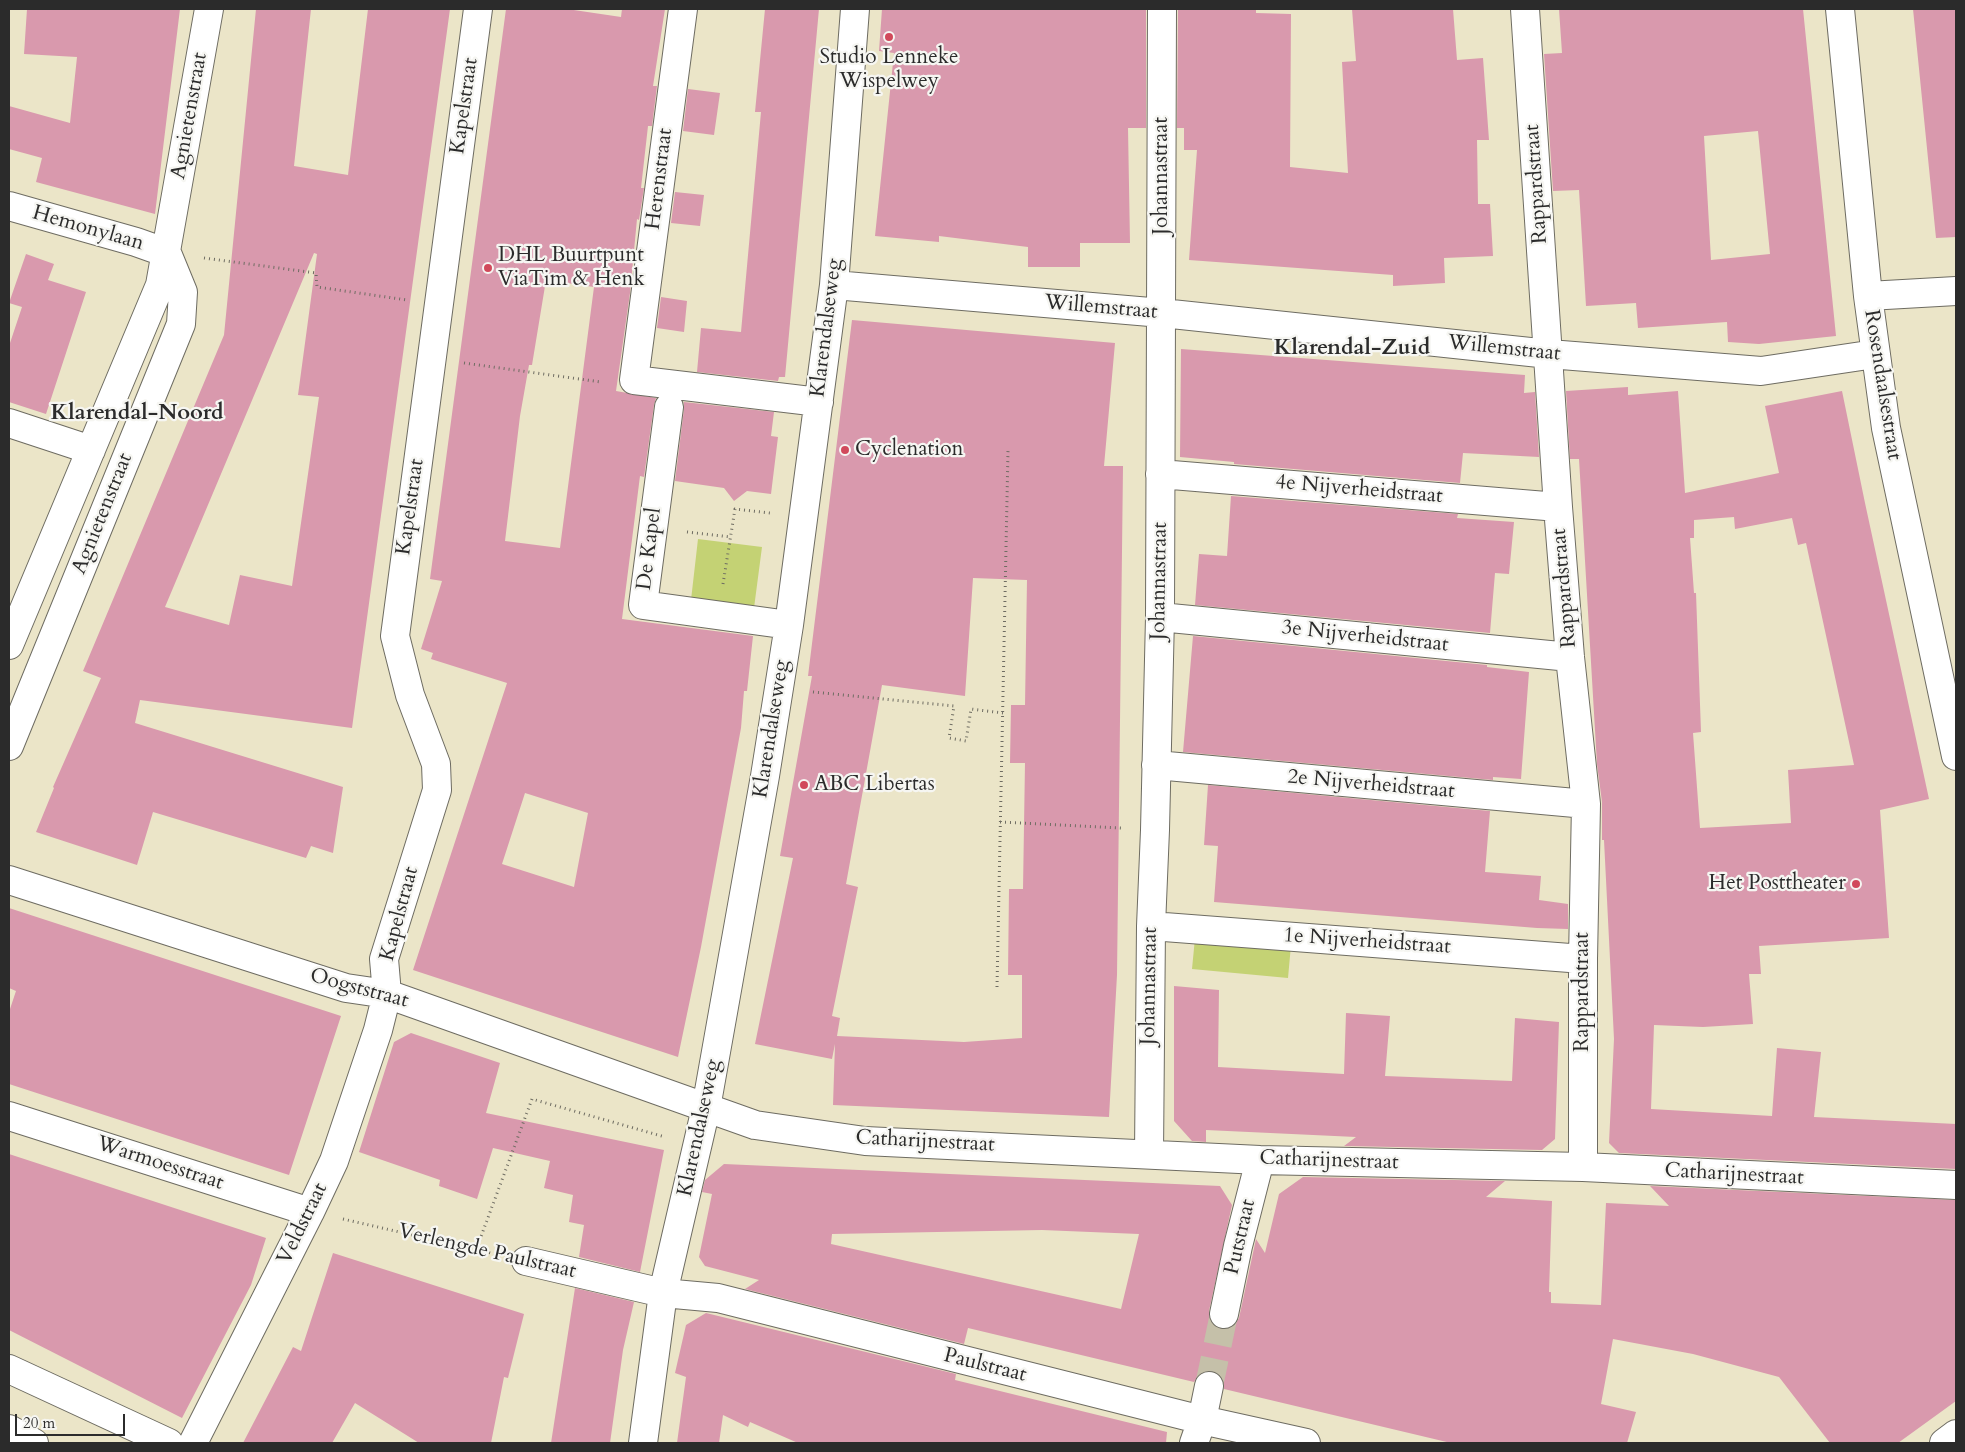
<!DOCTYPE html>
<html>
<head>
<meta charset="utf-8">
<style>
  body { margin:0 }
  #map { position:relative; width:1965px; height:1452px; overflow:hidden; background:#ebe5c8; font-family:Cardo,serif }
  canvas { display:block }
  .frame { position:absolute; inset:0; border:10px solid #2b2b2b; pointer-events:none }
  .scale { position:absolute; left:15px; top:1414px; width:110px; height:22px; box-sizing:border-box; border:2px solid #2b2b2b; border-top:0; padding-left:6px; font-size:15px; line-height:18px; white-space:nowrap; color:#2b2b2b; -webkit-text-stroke:4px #f6f6f2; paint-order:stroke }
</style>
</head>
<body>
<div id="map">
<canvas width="1965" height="1452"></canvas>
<div class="frame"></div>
<div class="scale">20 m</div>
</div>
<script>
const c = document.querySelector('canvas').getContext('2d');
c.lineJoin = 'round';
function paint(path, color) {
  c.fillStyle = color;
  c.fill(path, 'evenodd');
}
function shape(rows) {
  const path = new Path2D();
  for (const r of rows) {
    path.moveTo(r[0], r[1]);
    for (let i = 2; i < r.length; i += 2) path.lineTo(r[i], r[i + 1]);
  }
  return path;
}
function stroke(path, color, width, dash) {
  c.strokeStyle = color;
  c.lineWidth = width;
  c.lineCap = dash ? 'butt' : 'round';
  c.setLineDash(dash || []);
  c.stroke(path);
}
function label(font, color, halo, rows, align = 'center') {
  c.font = font + ' Cardo,serif';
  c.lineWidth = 4.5;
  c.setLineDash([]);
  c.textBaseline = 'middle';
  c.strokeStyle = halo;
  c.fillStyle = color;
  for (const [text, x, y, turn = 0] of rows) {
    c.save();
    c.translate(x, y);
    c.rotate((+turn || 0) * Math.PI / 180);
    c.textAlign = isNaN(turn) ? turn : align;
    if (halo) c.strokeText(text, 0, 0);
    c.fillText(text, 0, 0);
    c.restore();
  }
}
paint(shape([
  [698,539,762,547,754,608,691,600],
  [1195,938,1291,945,1288,978,1192,969]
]), '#c4d274');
paint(shape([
  [27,9,180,9,155,214,36,182,42,158,9,149,9,106,70,123,77,57,24,54],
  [256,9,311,9,294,166,348,175,368,9,450,9,352,728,140,700,135,723,343,787,333,853,311,846,306,858,153,812,137,865,36,832,54,788,53,787,101,678,83,671,224,335],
  [314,253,317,254,298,395,319,397,292,586,240,575,229,625,165,607],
  [506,9,567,9,621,17,622,9,665,9,653,86,657,86,652,126,648,126,641,188,644,188,639,220,637,219,630,293,616,391,656,398,654,405,644,477,640,476,622,619,753,636,747,691,744,691,741,728,701,947,678,1057,413,970,507,683,431,659,433,653,421,649,442,581,430,579],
  [546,280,594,287,560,548,505,541,520,416,529,365,532,365],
  [525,793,588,813,574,887,502,864],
  [765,9,819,9,785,377,779,377,778,381,697,372,701,328,741,332,761,112,755,112],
  [882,9,1146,9,1146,128,1128,128,1130,243,1080,243,1080,267,1028,267,1028,247,939,236,939,242,875,236,894,53,879,51],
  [1178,9,1256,9,1256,13,1291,14,1290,167,1348,173,1342,62,1356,61,1352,9,1453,9,1457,60,1483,58,1489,140,1477,140,1478,204,1490,204,1493,256,1444,258,1445,283,1393,286,1393,275,1189,260,1197,150,1184,150,1184,128,1177,128],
  [1559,9,1803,9,1836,336,1759,344,1728,342,1727,322,1638,328,1636,303,1586,306,1579,190,1553,191,1544,54,1562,53],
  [1758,131,1770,254,1711,260,1704,136],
  [1913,9,1956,9,1956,237,1936,238],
  [688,89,720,93,714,135,683,131],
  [675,192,704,195,700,226,671,223],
  [26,254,54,264,48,280,86,292,46,414,9,402,9,346,22,307,9,303],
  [661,297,687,301,684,332,657,328],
  [852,320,1115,343,1104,466,1123,466,1117,975,1109,1117,833,1105,835,1044,832,1059,755,1044,793,858,780,856,812,676,808,676],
  [973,578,1027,580,1025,705,1011,705,1010,763,1025,763,1023,889,1009,889,1008,975,1022,975,1022,1038,964,1042,837,1036,840,1018,832,1016,858,887,846,884,882,685,965,696],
  [1181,349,1525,375,1524,393,1535,392,1539,457,1463,453,1460,483,1234,464,1234,462,1180,457],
  [1628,387,1628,395,1678,391,1685,493,1779,473,1765,406,1842,391,1865,503,1929,799,1880,810,1889,938,1759,946,1761,974,1749,974,1753,1024,1703,1027,1654,1025,1651,1109,1772,1116,1777,1048,1821,1052,1814,1117,1956,1124,1956,1169,1619,1153,1609,1143,1614,1039,1604,840,1602,840,1602,802,1597,764,1579,459,1570,459,1566,391],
  [1734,517,1735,529,1792,518,1798,545,1806,543,1854,765,1788,770,1791,823,1700,828,1693,733,1701,732,1696,593,1694,593,1690,538,1694,538,1694,520],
  [684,402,774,412,771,436,778,437,771,494,747,491,734,501,724,488,675,481,684,409],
  [1231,496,1458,514,1457,518,1514,522,1509,574,1495,573,1490,633,1195,605,1199,554,1227,556],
  [1193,636,1487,665,1487,667,1529,672,1521,779,1493,777,1493,780,1183,752],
  [1208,785,1490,811,1485,872,1541,876,1539,900,1568,904,1568,929,1537,928,1214,902,1218,846,1204,845],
  [9,908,341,1016,289,1175,9,1084,9,1012,16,991,9,988],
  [1174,986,1219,990,1218,1067,1344,1074,1346,1013,1390,1016,1385,1076,1512,1081,1515,1018,1559,1022,1555,1139,1542,1150,1344,1146,1356,1137,1206,1130,1206,1142,1192,1141,1174,1121],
  [411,1033,500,1063,486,1113,664,1150,640,1272,579,1257,584,1225,569,1222,573,1195,544,1188,550,1161,493,1148,477,1199,439,1186,440,1180,359,1152,394,1042],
  [9,1154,266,1238,251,1285,182,1418,9,1330],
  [724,1164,1220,1186,1232,1205,1209,1311,1209,1318,1213,1325,1221,1329,1228,1329,1235,1325,1239,1318,1256,1239,1265,1253,1279,1194,1303,1177,1505,1181,1486,1197,1552,1201,1549,1292,1551,1292,1551,1303,1601,1305,1606,1203,1669,1206,1650,1186,1956,1200,1956,1401,1898,1443,1830,1443,1779,1377,1693,1354,1613,1339,1601,1404,1636,1412,1627,1443,1451,1443,1224,1389,1224,1381,1220,1375,1213,1371,1204,1371,1198,1375,1194,1382,968,1328,964,1344,745,1289,759,1280,705,1266,699,1257,712,1194,702,1192,705,1180],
  [1042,1230,1139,1234,1121,1309,831,1244,832,1234],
  [333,1253,524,1314,508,1378,504,1377,491,1443,419,1443,355,1403,332,1443,243,1443,293,1347,301,1351],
  [575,1288,634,1302,623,1350,610,1443,551,1443],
  [706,1313,956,1374,955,1380,1167,1432,1166,1443,798,1443,750,1422,748,1427,723,1415,719,1443,677,1443,686,1377,675,1373,686,1325]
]), '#d999ad');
stroke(shape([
  [1209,1386,1224,1314]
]), '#c5c0a9', 28, [28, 14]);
const minor = shape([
  [683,9,634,380,819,402],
  [1525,9,1558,507,1570,657,1586,804,1583,959,1583,1167],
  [1840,9,1868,296,1886,428,1956,756],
  [9,206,136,242,167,253],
  [834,285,1162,313,1549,354,1761,371,1875,354],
  [1868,296,1956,291],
  [669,407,643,605,789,625],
  [9,423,91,450],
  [1160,474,1558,507],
  [1160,617,1570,657],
  [9,645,160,285,209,9],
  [9,746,181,324,183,292,167,253],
  [1156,765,1586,804],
  [9,880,346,988,387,994,755,1125,865,1141,1260,1160,1583,1167,1956,1185],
  [1151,926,1583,959],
  [9,1116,310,1212],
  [1149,1154,1151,926,1155,830,1160,617,1162,9],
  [526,1261,663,1293,718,1298,1202,1420,1306,1443],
  [1224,1314,1238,1246,1260,1160],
  [9,1369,169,1443],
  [9,1429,34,1443],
  [193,1443,310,1212,334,1161,378,1030,387,994,384,959,437,790,436,764,410,695,395,636,478,9],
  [643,1443,663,1293,706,1108,765,776,789,625,834,285,855,9],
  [1194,1443,1202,1420,1209,1386],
  [1944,1443,1956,1434]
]);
stroke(minor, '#6e6c62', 30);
stroke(shape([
  [204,258,316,273,317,287,407,300],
  [464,363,601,382],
  [687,532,731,537],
  [723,584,735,509,770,513],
  [813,692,954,706,949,738,966,741,971,709,1003,713],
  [1000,822,1122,828],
  [997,987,1008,451],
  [343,1219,495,1254],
  [476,1250,532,1099,665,1137]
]), '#6e6c62', 3, [1, 4]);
stroke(minor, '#fff', 28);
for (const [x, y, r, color] of [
  [889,37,5,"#d1495b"],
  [488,268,5,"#d1495b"],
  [845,450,5,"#d1495b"],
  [804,785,5,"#d1495b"],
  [1856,884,5,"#d1495b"]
]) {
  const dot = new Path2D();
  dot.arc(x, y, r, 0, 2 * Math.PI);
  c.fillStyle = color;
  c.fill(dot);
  stroke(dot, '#f6f6f2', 2);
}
label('21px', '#2b2b2b', '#f6f6f2', [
  ["Studio Lenneke",889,58,"center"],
  ["Wispelwey",889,82,"center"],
  ["DHL Buurtpunt",498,256],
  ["ViaTim & Henk",498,280],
  ["Cyclenation",855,450],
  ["ABC Libertas",814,785],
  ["Het Posttheater",1846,884,"right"]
], 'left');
label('21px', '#2b2b2b', '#f6f6f2', [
  ["Kapelstraat",465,106,-82],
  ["Agnietenstraat",190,116,-80],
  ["Johannastraat",1162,176,-90],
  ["Herenstraat",660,179,-83],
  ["Rappardstraat",1537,184,-94],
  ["Hemonylaan",88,229,16],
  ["Willemstraat",1101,308,5],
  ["Klarendalseweg",827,328,-83],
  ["Willemstraat",1504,349,6],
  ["Rosendaalsestraat",1882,385,81],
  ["4e Nijverheidstraat",1359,490,5],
  ["Kapelstraat",411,507,-82],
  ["Agnietenstraat",103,514,-68],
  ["De Kapel",650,549,-83],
  ["Johannastraat",1160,581,-89],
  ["Rappardstraat",1565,588,-95],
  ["3e Nijverheidstraat",1365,637,6],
  ["Klarendalseweg",772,729,-81],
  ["2e Nijverheidstraat",1371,785,5],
  ["Kapelstraat",400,914,-75],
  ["1e Nijverheidstraat",1367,942,4],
  ["Johannastraat",1150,986,-89],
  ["Oogststraat",359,989,15],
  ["Rappardstraat",1583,992,-90],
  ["Klarendalseweg",700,1128,-78],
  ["Catharijnestraat",925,1142,3],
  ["Catharijnestraat",1329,1161,2],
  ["Warmoesstraat",160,1164,18],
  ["Catharijnestraat",1734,1175,3],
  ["Veldstraat",303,1224,-64],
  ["Putstraat",1241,1237,-77],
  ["Verlengde Paulstraat",487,1252,13],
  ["Paulstraat",985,1366,14]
]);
label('bold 22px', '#2b2b2b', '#f6f6f2', [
  ["Klarendal-Zuid",1352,349],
  ["Klarendal-Noord",137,414]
]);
</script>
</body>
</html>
